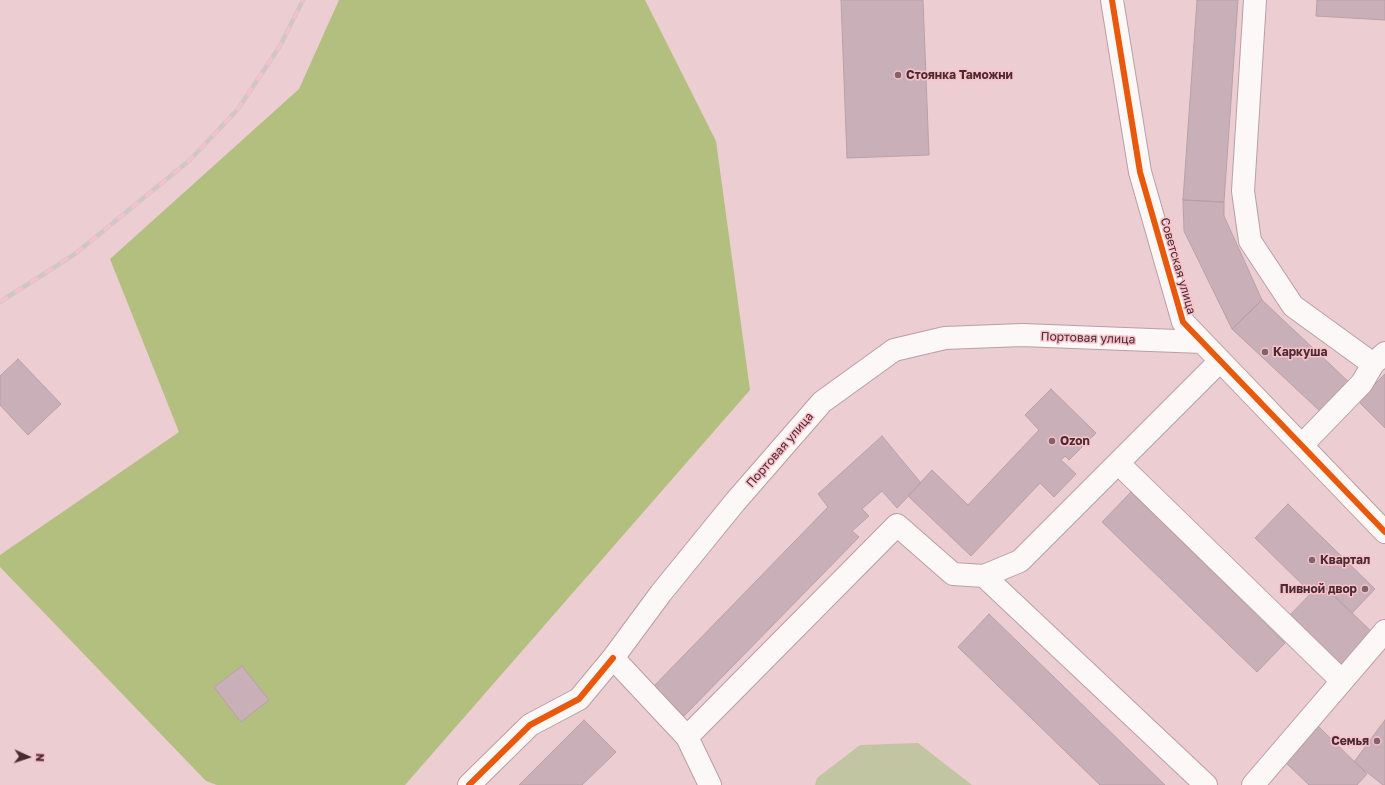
<!DOCTYPE html>
<html>
<head>
<meta charset="utf-8">
<style>
  body { margin:0 }
  #map { position:relative; width:1385px; height:785px; overflow:hidden; background:#eccdd2; font-family:"Golos Text",sans-serif }
  canvas { display:block }
  .north { position:absolute; left:8px; top:737px; width:40px; height:40px; -webkit-text-stroke:3px #f9c0c9; paint-order:stroke; rotate:93deg; font-size:11px; font-weight:700; line-height:16px; text-align:center; color:#482c31 }
  .north::after { content:''; display:block; margin:auto; width:14px; height:18px; background:#482c31; clip-path:polygon(50% 0,100% 100%,50% 72%,0 100%) }
</style>
</head>
<body>
<div id="map">
<canvas width="1385" height="785"></canvas>
<div class="north">N</div>
</div>
<script>
const c = document.querySelector('canvas').getContext('2d');
c.lineJoin = 'round';
function paint(path, color) {
  c.fillStyle = color;
  c.fill(path, 'evenodd');
}
function shape(rows) {
  const path = new Path2D();
  for (const r of rows) {
    path.moveTo(r[0], r[1]);
    for (let i = 2; i < r.length; i += 2) path.lineTo(r[i], r[i + 1]);
  }
  return path;
}
function stroke(path, color, width, dash) {
  c.strokeStyle = color;
  c.lineWidth = width;
  c.lineCap = dash ? 'butt' : 'round';
  c.setLineDash(dash || []);
  c.stroke(path);
}
function label(font, color, halo, rows, align = 'center') {
  c.font = font + ' "Golos Text",sans-serif';
  c.lineWidth = 3;
  c.setLineDash([]);
  c.textBaseline = 'middle';
  c.strokeStyle = halo;
  c.fillStyle = color;
  for (const [text, x, y, turn = 0] of rows) {
    c.save();
    c.translate(x, y);
    c.rotate((+turn || 0) * Math.PI / 180);
    c.textAlign = isNaN(turn) ? turn : align;
    if (halo) c.strokeText(text, 0, 0);
    c.fillText(text, 0, 0);
    c.restore();
  }
}
paint(shape([
  [918,743,972,785,815,785,817,778,860,745]
]), '#c2c5a1');
paint(shape([
  [339,0,645,0,716,141,750,390,405,785,217,785,206,781,0,567,0,555,179,432,110,259,299,89]
]), '#b3bf7e');
const building = shape([
  [841,0,923,0,929,155,847,158,841,0],
  [1197,0,1238,0,1224,202,1183,200,1197,0],
  [1317,0,1385,0,1385,20,1316,16,1317,0],
  [1183,200,1224,202,1224,216,1262,300,1232,329,1184,231,1183,200],
  [1262,300,1352,385,1322,413,1232,329,1262,300],
  [18,359,61,404,28,435,0,405,0,376,18,359],
  [1385,374,1385,428,1358,401,1385,374],
  [1051,389,1096,433,1069,460,1065,456,1061,460,1076,474,1054,497,1040,483,971,556,908,496,932,470,968,505,1039,430,1025,415,1051,389],
  [882,436,921,483,897,508,882,491,862,509,869,516,852,531,859,537,684,716,654,686,828,507,818,494,882,436],
  [1131,492,1285,643,1257,672,1102,522,1131,492],
  [1288,504,1375,589,1352,613,1321,583,1311,593,1255,538,1288,504],
  [1321,583,1374,634,1340,670,1287,618,1321,583],
  [989,614,1165,785,1100,785,958,647,989,614],
  [242,666,269,700,241,722,214,687,242,666],
  [584,720,616,752,582,785,519,785,584,720],
  [1385,720,1385,785,1383,785,1354,762,1385,720],
  [1317,725,1367,774,1357,785,1309,785,1283,760,1317,725]
]);
paint(building, '#c9b0b8');
stroke(building, '#b9a0a8', 1);
const minor = shape([
  [1112,0,1140,172,1183,322,1385,532],
  [1255,0,1243,191,1250,241,1293,306,1373,364],
  [1302,445,1362,383,1373,364,1385,353],
  [1118,463,1342,681],
  [984,576,1206,785],
  [613,658,687,737],
  [469,785,530,725,579,699,613,658,661,593,735,502,822,402,894,350,945,338,1022,335,1202,342],
  [710,785,687,737,897,525,953,574,984,576,1020,561,1220,361],
  [1253,785,1385,631]
]);
stroke(minor, '#b99fa4', 24);
stroke(minor, '#fcf8f8', 22);
const rail = shape([
  [0,302,75,254,190,160,238,109,280,46,303,0]
]);
stroke(rail, '#d0c6c8', 4.5);
stroke(rail, '#f9c0c9', 3, [9]);
stroke(shape([
  [1112,0,1140,172,1183,322,1385,532],
  [469,785,530,725,579,699,613,658]
]), '#e8590c', 6);
for (const [x, y, r, color] of [
  [898,75,4,"#816469"],
  [1265,352,4,"#816469"],
  [1052,441,4,"#816469"],
  [1312,560,4,"#816469"],
  [1365,589,4,"#816469"],
  [1377,741,4,"#816469"]
]) {
  const dot = new Path2D();
  dot.arc(x, y, r, 0, 2 * Math.PI);
  c.fillStyle = color;
  c.fill(dot);
  stroke(dot, '#f9c0c9', 1.5);
}
label('bold 12px', '#482c31', '#f9c0c9', [
  ["Стоянка Таможни",906,75],
  ["Каркуша",1273,352],
  ["Ozon",1060,441],
  ["Квартал",1320,560],
  ["Пивной двор",1357,589,"right"],
  ["Семья",1369,741,"right"]
], 'left');
label('12px', '#482c31', '#f9c0c9', [
  ["Советская улица",1178,266,74],
  ["Портовая улица",1088,338,2],
  ["Портовая улица",780,450,-49]
]);
</script>
</body>
</html>
